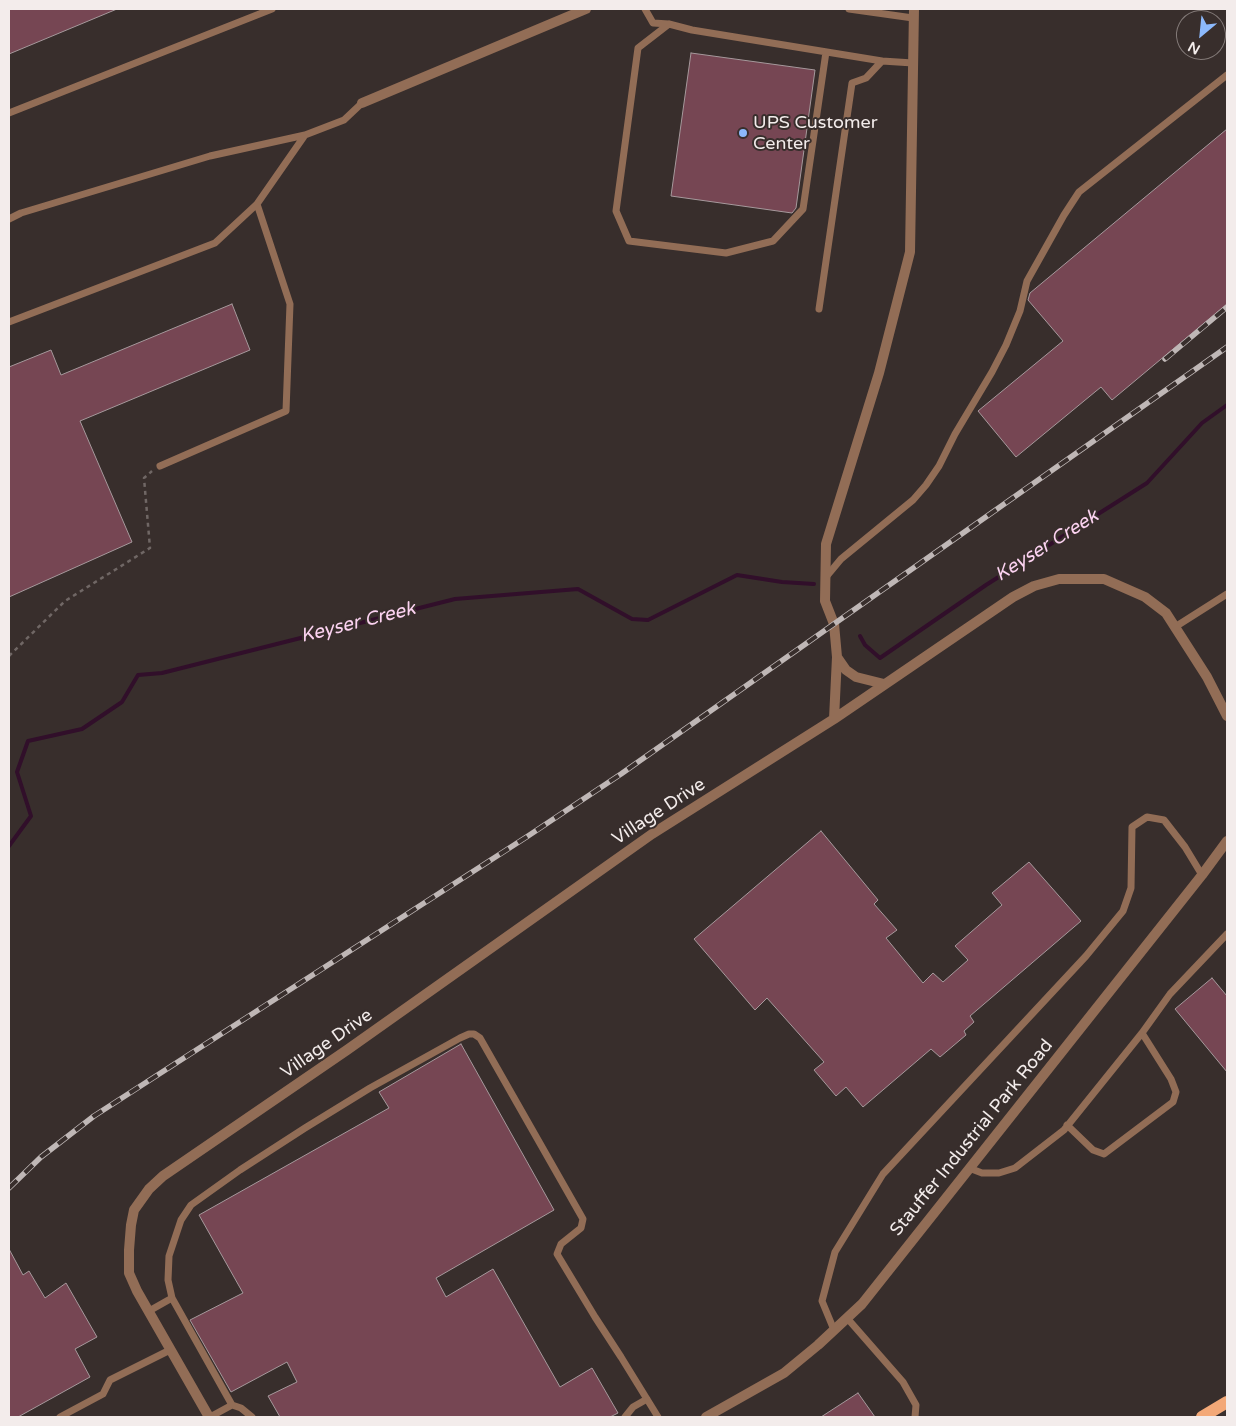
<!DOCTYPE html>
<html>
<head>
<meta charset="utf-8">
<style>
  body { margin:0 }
  #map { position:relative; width:1236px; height:1426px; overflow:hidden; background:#382e2c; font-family:"Varela Round",sans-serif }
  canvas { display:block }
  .frame { position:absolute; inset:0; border:10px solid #f3eceb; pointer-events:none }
  .north { position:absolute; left:1176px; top:10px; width:50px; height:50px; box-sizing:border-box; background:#382e2c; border:1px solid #837a78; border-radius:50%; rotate:208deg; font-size:14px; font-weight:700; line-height:20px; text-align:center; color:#f3eceb }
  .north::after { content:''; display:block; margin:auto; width:18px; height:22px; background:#8cb9fc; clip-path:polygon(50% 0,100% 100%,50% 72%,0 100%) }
</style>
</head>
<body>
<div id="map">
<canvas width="1236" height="1426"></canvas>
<div class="frame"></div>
<div class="north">N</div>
</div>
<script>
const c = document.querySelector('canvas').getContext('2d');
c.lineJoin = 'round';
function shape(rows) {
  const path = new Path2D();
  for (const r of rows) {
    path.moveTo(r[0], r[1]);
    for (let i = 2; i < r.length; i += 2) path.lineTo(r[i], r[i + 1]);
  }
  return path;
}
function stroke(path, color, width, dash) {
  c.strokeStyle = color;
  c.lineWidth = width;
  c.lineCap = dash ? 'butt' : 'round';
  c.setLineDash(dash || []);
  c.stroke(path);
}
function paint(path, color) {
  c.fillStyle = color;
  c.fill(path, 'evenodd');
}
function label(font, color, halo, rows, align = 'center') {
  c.font = font + ' "Varela Round",sans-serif';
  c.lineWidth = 4;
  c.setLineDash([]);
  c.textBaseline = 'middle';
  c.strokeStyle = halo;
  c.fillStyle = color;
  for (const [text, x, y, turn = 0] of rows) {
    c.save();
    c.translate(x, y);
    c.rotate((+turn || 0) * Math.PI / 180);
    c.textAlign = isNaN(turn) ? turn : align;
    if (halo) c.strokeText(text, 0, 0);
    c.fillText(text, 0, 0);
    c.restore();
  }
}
stroke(shape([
  [860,636,865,645,880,658,986,585,1147,483,1202,423,1227,405],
  [9,846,31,816,17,772,28,741,82,729,122,702,138,675,162,673,455,599,578,589,632,619,648,620,737,575,782,582,814,584]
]), '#310f2a', 4);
const building = shape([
  [9,9,117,9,9,54,9,9],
  [691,53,815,70,796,208,792,213,671,196,691,53],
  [1227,129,1227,304,1112,400,1101,387,1016,457,978,411,1063,341,1028,300,1030,293,1227,129],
  [232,304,250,350,80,421,132,542,9,597,9,367,51,350,61,375,232,304],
  [821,831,878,900,874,904,897,930,886,938,923,983,933,973,943,982,968,960,955,946,1002,905,992,893,1029,862,1081,921,970,1016,974,1022,964,1031,966,1035,940,1057,931,1049,863,1107,846,1087,836,1096,814,1070,824,1062,767,998,755,1010,694,939,821,831],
  [1212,978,1227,996,1227,1072,1175,1009,1212,978],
  [461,1044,554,1210,436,1278,446,1297,493,1269,560,1387,592,1368,618,1413,610,1417,280,1417,268,1396,297,1382,287,1362,231,1392,190,1320,243,1293,199,1215,389,1108,379,1092,461,1044],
  [9,1249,23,1275,29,1271,45,1298,66,1283,97,1337,75,1349,90,1377,18,1417,9,1417,9,1249],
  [858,1393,875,1417,821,1417,858,1393]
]);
paint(building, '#764653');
stroke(building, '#a6999c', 1);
stroke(shape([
  [9,656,65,601,150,548,144,478,152,471]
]), '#706765', 2.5, [4, 4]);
stroke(shape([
  [645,9,653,23,669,24,692,30,882,61],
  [849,9,913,18],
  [669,24,638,48,616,211,629,241,726,253,773,241,803,209,826,52],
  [9,113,272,9],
  [9,219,21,213,210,156,305,135],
  [819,309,852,83,866,78,882,61,913,63],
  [9,322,215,243,257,204,305,135,344,120,362,103],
  [160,466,286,411,290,304,257,204],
  [826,577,841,559,913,500,926,485,939,466,955,434,992,372,1006,345,1020,311,1027,281,1064,215,1079,192,1227,75],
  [1175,627,1227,594],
  [1067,1125,1093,1150,1104,1154,1173,1102,1176,1092,1171,1079,1142,1033],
  [969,1168,982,1173,999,1173,1015,1168,1064,1130,1142,1033,1170,994,1227,934],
  [149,1311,172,1298],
  [847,1318,903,1382,916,1405,915,1417],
  [834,1330,822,1301,835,1252,883,1174,1086,956,1123,911,1131,888,1132,827,1147,817,1164,820,1185,847,1202,875],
  [60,1417,103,1394,110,1380,170,1350],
  [210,1417,232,1405],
  [252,1417,241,1408,232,1405,172,1298,168,1280,169,1256,181,1220,191,1205,240,1170,305,1128,370,1088,460,1038,469,1034,474,1034,480,1038,583,1219,581,1228,561,1244,557,1254,595,1317,621,1357,658,1417],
  [625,1417,633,1407,647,1399]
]), '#926d56', 7);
stroke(shape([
  [362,103,586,9],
  [837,657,846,670,856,677,884,684],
  [834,719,837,657,834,624,825,601,826,544,879,373,910,252,914,9],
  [209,1417,137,1291,129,1273,129,1250,131,1225,134,1210,149,1189,163,1176,347,1050,652,834,834,719,1013,597,1034,586,1059,579,1104,579,1145,597,1166,613,1207,677,1227,716],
  [706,1417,784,1373,818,1345,862,1304,1202,875,1227,841]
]), '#926d56', 10);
stroke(shape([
  [1202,1417,1227,1402]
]), '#f3a877', 12);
const rail = shape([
  [1165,359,1227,307],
  [9,1188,41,1157,94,1116,528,836,621,774,1227,347]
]);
stroke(rail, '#bfb7b6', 5.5);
stroke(rail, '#382e2c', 4, [11]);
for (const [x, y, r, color] of [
  [743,133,5,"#8cb9fc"]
]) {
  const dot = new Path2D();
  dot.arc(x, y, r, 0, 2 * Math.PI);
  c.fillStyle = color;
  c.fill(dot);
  stroke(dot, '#382e2c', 2);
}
label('18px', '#f3eceb', '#382e2c', [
  ["UPS Customer",753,123],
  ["Center",753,144]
], 'left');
label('18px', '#f3eceb', '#382e2c', [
  ["Village Drive",659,812,-33],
  ["Village Drive",327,1044,-35],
  ["Stauffer Industrial Park Road",972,1138,-51]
]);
label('italic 19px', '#fcd3f1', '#382e2c', [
  ["Keyser Creek",1047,546,-32],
  ["Keyser Creek",358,623,-14]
]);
</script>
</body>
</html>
